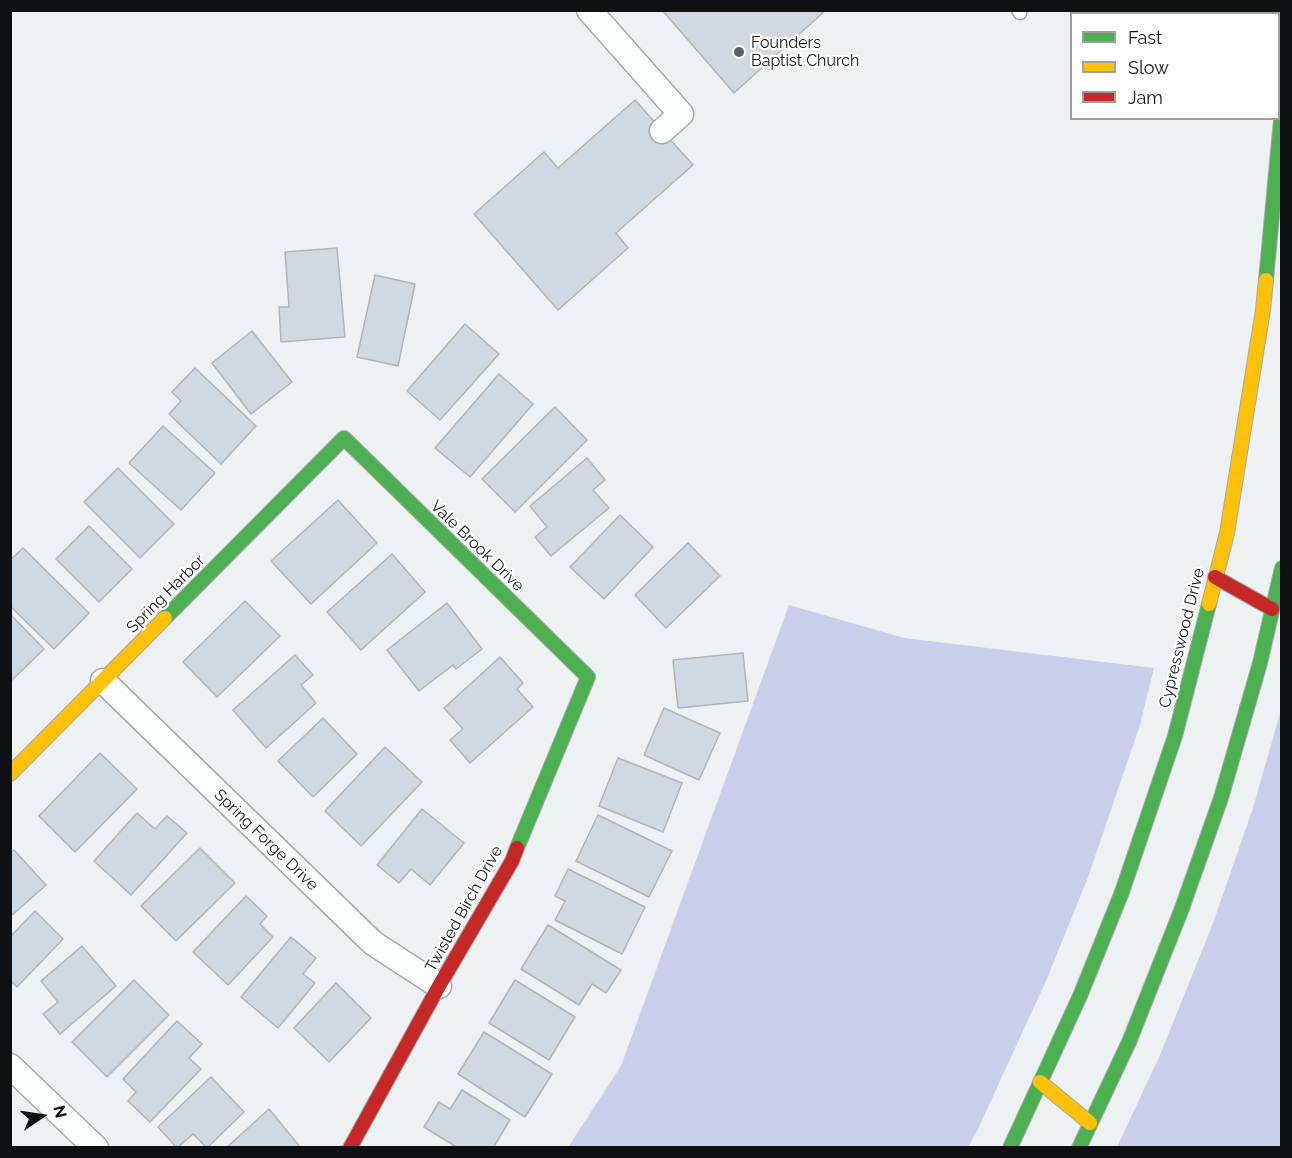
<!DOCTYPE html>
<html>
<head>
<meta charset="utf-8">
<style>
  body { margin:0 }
  #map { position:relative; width:1292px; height:1158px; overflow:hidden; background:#eef1f3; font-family:Raleway,sans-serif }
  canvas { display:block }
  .frame { position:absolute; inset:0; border:12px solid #0e1012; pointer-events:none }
  .legend { position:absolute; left:1070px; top:12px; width:210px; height:108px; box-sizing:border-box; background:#fff; border:2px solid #9f9fa0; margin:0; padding:8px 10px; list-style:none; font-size:18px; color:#0e1012 }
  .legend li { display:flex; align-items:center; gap:12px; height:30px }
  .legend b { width:30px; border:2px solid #9f9fa0 }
  .north { position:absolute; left:12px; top:1086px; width:60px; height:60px; -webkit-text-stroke:4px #fff; paint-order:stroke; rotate:77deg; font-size:16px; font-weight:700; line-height:24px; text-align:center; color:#0e1012 }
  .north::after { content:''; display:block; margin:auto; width:21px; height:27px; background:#0e1012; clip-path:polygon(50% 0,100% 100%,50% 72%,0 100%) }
</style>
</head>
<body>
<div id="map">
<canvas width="1292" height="1158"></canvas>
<div class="frame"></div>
<ul class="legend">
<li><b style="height:8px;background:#4caf50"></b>Fast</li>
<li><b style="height:8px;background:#ffc107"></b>Slow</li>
<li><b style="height:8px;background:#c62828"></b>Jam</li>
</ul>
<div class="north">N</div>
</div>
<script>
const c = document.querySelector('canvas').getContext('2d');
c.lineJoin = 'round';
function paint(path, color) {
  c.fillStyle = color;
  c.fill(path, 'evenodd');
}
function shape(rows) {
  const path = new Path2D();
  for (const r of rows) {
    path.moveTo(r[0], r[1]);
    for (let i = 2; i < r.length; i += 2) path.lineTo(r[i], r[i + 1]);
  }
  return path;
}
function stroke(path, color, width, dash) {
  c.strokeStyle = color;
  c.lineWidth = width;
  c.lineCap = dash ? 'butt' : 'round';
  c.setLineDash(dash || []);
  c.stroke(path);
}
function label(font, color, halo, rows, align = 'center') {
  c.font = font + ' Raleway,sans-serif';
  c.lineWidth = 4.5;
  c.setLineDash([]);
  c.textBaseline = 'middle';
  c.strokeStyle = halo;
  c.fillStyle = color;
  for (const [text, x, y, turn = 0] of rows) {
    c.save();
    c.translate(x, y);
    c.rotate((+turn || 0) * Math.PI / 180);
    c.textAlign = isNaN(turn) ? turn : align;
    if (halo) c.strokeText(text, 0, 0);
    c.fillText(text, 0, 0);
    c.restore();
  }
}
paint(shape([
  [789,605,904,638,1154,668,1140,725,1087,880,1046,981,977,1131,968,1147,568,1147,621,1066],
  [1281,710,1281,1147,1117,1147,1160,1055,1213,923,1253,808]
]), '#c9ceeb');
const building = shape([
  [662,10,826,10,734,93,662,10],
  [635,100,693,165,616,233,628,248,558,310,474,214,544,152,558,168,635,100],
  [337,248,345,337,281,342,279,307,289,307,285,252,337,248],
  [375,275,415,284,398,366,357,357,375,275],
  [465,324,499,354,440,420,407,391,465,324],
  [252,331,292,382,251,414,212,363,252,331],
  [195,368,256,426,221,464,169,414,181,401,172,392,195,368],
  [499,374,533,404,470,477,435,448,499,374],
  [555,407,587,440,515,512,482,479,555,407],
  [163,426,215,473,181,510,129,463,163,426],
  [587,458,605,480,593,490,609,508,551,556,535,537,547,527,530,506,587,458],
  [118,468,174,524,140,558,84,502,118,468],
  [338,500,377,543,311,604,271,561,338,500],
  [620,515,653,547,604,599,570,567,620,515],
  [89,526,132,569,99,602,56,559,89,526],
  [688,543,720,576,666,628,635,595,688,543],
  [23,548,89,613,54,649,10,606,10,560,23,548],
  [392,554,425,592,361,650,327,612,392,554],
  [245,601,280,636,217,697,183,662,245,601],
  [447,603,482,649,456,669,453,665,419,691,387,650,447,603],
  [10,614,44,649,10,682,10,614],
  [743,653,748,701,678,708,673,660,743,653],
  [295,655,313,675,301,685,316,703,266,748,233,710,295,655],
  [500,657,523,683,517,689,533,707,470,763,450,740,463,729,444,708,500,657],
  [664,708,720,733,699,780,644,755,664,708],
  [323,718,357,754,313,797,278,761,323,718],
  [385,747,422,782,361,846,325,811,385,747],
  [100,753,137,789,75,852,39,816,100,753],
  [618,758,682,783,663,832,599,806,618,758],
  [422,809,464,843,430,885,411,869,399,883,377,865,422,809],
  [137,813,155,829,167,816,187,833,131,895,94,861,137,813],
  [598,815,672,851,649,897,576,861,598,815],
  [200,848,235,883,176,941,141,906,200,848],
  [14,850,46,885,10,917,10,853,14,850],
  [568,869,645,907,622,954,555,920,565,901,555,896,568,869],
  [246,896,267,916,260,924,273,937,228,985,193,952,246,896],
  [35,911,63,939,17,987,10,980,10,937,35,911],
  [548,925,621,970,606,993,592,984,579,1005,521,969,548,925],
  [291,937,316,958,303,974,315,983,278,1028,241,997,291,937],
  [82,946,116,986,60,1034,43,1014,58,1002,41,981,82,946],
  [134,980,169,1015,107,1077,72,1042,134,980],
  [515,980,575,1017,549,1060,489,1023,515,980],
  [336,983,371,1018,329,1062,294,1028,336,983],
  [177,1021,202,1044,189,1058,201,1069,150,1122,128,1101,136,1092,123,1079,177,1021],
  [484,1032,552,1074,525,1117,458,1074,484,1032],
  [211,1077,244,1112,207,1148,193,1134,177,1148,158,1127,211,1077],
  [462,1090,510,1120,493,1148,458,1148,424,1127,439,1102,450,1109,462,1090],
  [269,1109,301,1148,226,1148,269,1109]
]);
paint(building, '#d0d8e2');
stroke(building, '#b2b4b6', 1.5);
const lane = shape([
  [1018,10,1020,13]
]);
const street = shape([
  [589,10,681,114,662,131],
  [1199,10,1202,14],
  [1278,88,1282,91],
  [103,681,373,943,439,986],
  [10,1066,96,1148]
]);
const fast = shape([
  [1266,280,1282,109],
  [165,618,344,438,588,677,517,848],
  [1010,1148,1080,996,1122,892,1175,736,1209,604],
  [1079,1148,1129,1042,1181,911,1221,798,1260,663,1282,568]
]);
const slow = shape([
  [1209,604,1227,533,1263,310,1266,280],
  [10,774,165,618],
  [1040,1082,1090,1123]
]);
const jam = shape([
  [1215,577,1272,609],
  [350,1148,439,986,512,861,517,848]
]);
stroke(lane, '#a6a9ab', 15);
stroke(street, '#a6a9ab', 27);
stroke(fast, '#a6a9ab', 16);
stroke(slow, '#a6a9ab', 16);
stroke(jam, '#a6a9ab', 16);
stroke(lane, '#fcfdfd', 12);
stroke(street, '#fcfdfd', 24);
stroke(fast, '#4caf50', 14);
stroke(slow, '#ffc107', 14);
stroke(jam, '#c62828', 14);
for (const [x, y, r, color] of [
  [739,52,6,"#5c5f61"]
]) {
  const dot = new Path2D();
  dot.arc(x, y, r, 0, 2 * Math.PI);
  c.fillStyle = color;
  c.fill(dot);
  stroke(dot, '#fff', 2);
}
label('16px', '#0e1012', '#fff', [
  ["Founders",751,43],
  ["Baptist Church",751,61]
], 'left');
label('16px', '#0e1012', '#fff', [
  ["Vale Brook Drive",477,546,44],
  ["Spring Harbor",166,594,-45],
  ["Cypresswood Drive",1182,638,-76],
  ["Spring Forge Drive",266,840,44],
  ["Twisted Birch Drive",464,909,-61]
]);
</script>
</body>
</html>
